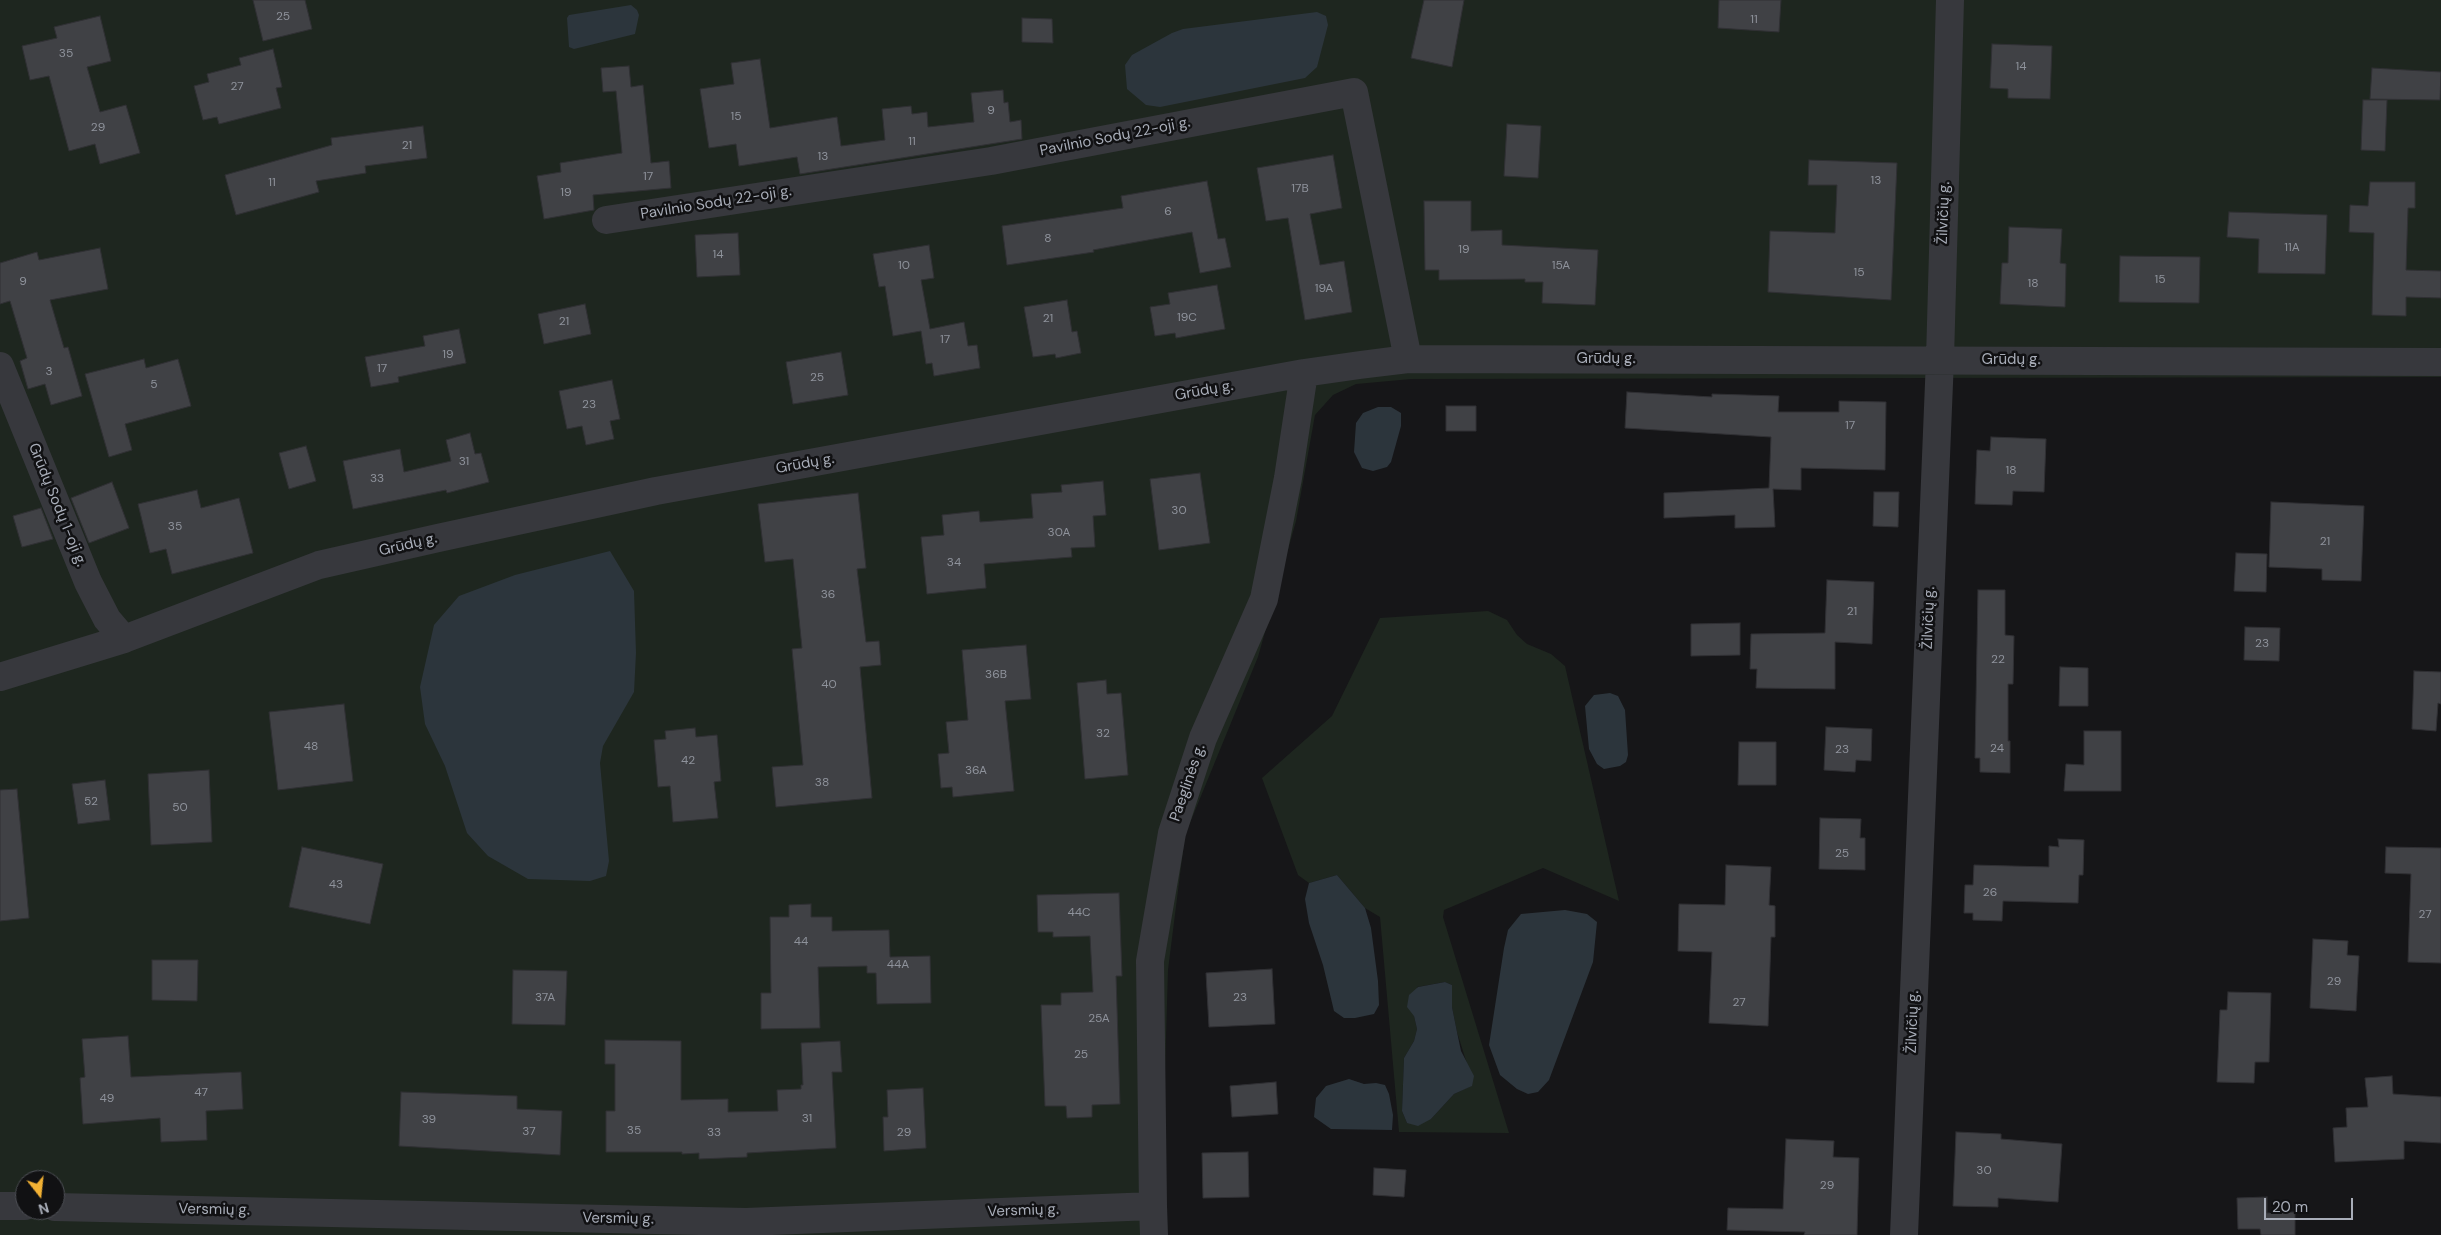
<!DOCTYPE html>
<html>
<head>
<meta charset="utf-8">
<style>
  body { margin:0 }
  #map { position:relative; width:2441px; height:1235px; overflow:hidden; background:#161618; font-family:"DM Sans",sans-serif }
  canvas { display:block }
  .north { position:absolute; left:15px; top:1170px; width:50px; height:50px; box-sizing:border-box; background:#111113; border:1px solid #4d4f55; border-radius:50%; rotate:164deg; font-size:14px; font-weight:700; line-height:20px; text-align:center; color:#a8adb8 }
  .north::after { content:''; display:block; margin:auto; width:18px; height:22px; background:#f2b134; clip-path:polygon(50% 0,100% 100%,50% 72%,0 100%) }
  .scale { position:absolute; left:2264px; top:1198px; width:89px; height:22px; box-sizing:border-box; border:2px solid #a8adb8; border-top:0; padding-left:6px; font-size:15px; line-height:18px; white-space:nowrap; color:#a8adb8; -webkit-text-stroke:4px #111113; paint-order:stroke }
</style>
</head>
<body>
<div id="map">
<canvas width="2441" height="1235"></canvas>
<div class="north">N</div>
<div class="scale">20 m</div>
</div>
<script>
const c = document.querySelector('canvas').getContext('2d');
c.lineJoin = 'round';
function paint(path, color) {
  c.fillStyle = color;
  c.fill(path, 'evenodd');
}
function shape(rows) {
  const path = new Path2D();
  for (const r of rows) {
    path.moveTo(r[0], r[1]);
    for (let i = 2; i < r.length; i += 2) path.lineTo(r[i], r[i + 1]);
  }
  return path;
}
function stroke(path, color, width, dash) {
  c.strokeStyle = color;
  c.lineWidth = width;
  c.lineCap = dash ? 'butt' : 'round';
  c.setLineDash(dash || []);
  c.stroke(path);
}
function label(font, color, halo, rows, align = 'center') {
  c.font = font + ' "DM Sans",sans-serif';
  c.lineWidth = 5;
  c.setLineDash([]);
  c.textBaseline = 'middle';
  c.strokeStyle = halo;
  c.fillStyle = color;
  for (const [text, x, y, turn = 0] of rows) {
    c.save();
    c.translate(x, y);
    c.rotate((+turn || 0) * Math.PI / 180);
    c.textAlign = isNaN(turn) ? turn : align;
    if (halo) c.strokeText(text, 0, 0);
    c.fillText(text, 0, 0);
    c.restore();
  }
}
paint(shape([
  [0,0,2441,0,2441,377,1411,379,1356,384,1333,395,1315,415,1296,521,1258,657,1185,835,1168,970,1163,1139,1166,1235,0,1235],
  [25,1180,55,1180,55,1210,25,1210],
  [1488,611,1507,620,1517,635,1527,644,1551,654,1565,666,1619,901,1543,868,1444,910,1443,917,1509,1133,1399,1132,1380,917,1365,908,1337,875,1309,883,1298,875,1262,778,1332,716,1380,618],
  [1445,982,1452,985,1452,1007,1457,1032,1469,1070,1471,1086,1454,1094,1431,1119,1407,1123,1402,1111,1404,1058,1414,1041,1417,1029,1414,1016,1417,987]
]), '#1e261f');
paint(shape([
  [631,5,637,10,639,15,635,34,574,49,569,47,567,18,569,15],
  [1317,12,1326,16,1328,25,1317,67,1305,78,1160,107,1146,105,1127,89,1125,65,1132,55,1172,33,1183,29],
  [1378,407,1391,407,1401,413,1401,426,1391,462,1387,467,1373,471,1362,468,1354,452,1356,423,1363,413],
  [610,551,634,591,636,653,634,692,603,746,600,763,609,861,606,876,590,881,528,879,488,856,467,833,445,766,425,724,420,687,434,625,459,596,515,575],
  [1610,693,1618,696,1625,710,1628,755,1626,762,1620,766,1604,769,1597,764,1589,749,1585,706,1594,695],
  [1337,875,1365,908,1371,928,1378,981,1379,1005,1374,1014,1355,1018,1344,1018,1334,1011,1323,965,1309,923,1305,899,1309,883],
  [1565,910,1587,914,1597,922,1593,962,1549,1080,1538,1092,1528,1094,1517,1089,1500,1075,1489,1045,1504,948,1508,930,1521,914],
  [1445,982,1452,985,1452,1007,1457,1032,1461,1051,1474,1076,1472,1086,1454,1094,1431,1119,1418,1126,1407,1123,1402,1111,1404,1058,1414,1041,1417,1029,1414,1016,1407,1007,1409,995,1418,987],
  [1349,1079,1364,1084,1376,1083,1385,1085,1389,1094,1393,1115,1392,1130,1331,1129,1314,1117,1316,1098,1326,1086]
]), '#2c353c');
const building = shape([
  [253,0,305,0,312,29,263,41,253,0],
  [1424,0,1464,0,1452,67,1411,58,1424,0],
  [1719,0,1781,0,1779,32,1718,28,1719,0],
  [100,16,111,61,87,67,100,112,126,105,140,153,100,164,95,144,69,151,49,76,30,80,22,46,57,38,54,27,100,16],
  [1022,18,1052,19,1053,43,1022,42,1022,18],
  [1992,44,2052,46,2050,99,2008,98,2008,89,1990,88,1992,44],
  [273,49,282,87,276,88,281,108,219,124,217,117,203,120,194,86,209,82,207,74,241,65,239,58,273,49],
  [760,59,770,128,837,117,841,146,885,140,882,109,911,106,912,114,927,112,928,127,974,122,971,93,1003,90,1004,103,1008,102,1010,122,1021,120,1022,139,800,174,797,157,739,166,736,144,709,148,700,89,734,84,731,63,760,59],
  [629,66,631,87,643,85,651,163,669,161,671,188,593,195,594,210,544,219,537,176,561,172,560,163,622,153,616,91,603,92,601,68,629,66],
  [2372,68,2441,72,2440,100,2370,99,2372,68],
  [2363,100,2387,100,2385,151,2361,150,2363,100],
  [1507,124,1541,126,1538,178,1504,176,1507,124],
  [423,126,427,158,365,166,366,173,316,181,319,192,236,215,225,175,332,145,331,138,423,126],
  [1333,155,1342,208,1310,214,1320,265,1344,261,1352,312,1305,320,1288,218,1266,221,1257,168,1333,155],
  [1809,160,1897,163,1891,300,1768,292,1770,231,1835,233,1837,185,1808,185,1809,160],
  [1207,181,1218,239,1225,238,1231,267,1200,273,1192,232,1093,250,1094,252,1007,265,1002,226,1123,208,1121,196,1207,181],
  [2370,182,2415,182,2415,208,2408,208,2406,270,2441,271,2441,298,2406,297,2406,316,2372,315,2374,233,2349,232,2350,205,2368,206,2370,182],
  [1424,201,1471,201,1471,231,1502,230,1502,245,1598,250,1595,305,1542,303,1543,282,1525,282,1525,279,1439,280,1439,270,1425,270,1424,201],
  [2229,212,2327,215,2325,274,2258,273,2259,239,2227,237,2229,212],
  [2009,227,2062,229,2060,263,2066,264,2065,307,2000,304,2002,263,2008,263,2009,227],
  [738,233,740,275,697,277,695,235,738,233],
  [929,245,934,278,921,280,930,329,964,322,968,346,977,345,980,368,934,376,932,363,926,364,921,331,893,336,885,286,879,287,873,254,929,245],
  [100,248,108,289,50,300,64,348,68,347,82,396,51,405,45,384,28,389,20,361,27,358,10,301,0,304,0,263,37,252,39,260,100,248],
  [2120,256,2200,257,2199,303,2119,302,2120,256],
  [1217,285,1225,329,1176,338,1175,333,1155,336,1150,307,1170,304,1168,293,1217,285],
  [1067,300,1072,332,1077,331,1081,353,1056,358,1055,354,1033,357,1024,307,1067,300],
  [585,304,591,334,544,344,538,314,585,304],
  [459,329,466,363,398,377,399,382,371,387,365,357,425,346,423,336,459,329],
  [841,352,848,395,793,404,786,362,841,352],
  [144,359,146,368,178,359,191,406,125,424,132,450,109,457,85,374,144,359],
  [612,380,620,419,610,421,614,439,586,445,582,426,567,429,559,391,612,380],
  [1627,392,1712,397,1712,394,1779,396,1778,412,1839,412,1839,401,1886,402,1885,470,1801,468,1801,490,1773,489,1775,527,1735,528,1735,515,1664,518,1664,493,1769,488,1771,437,1625,428,1627,392],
  [1446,406,1476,406,1476,431,1446,431,1446,406],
  [470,433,475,454,481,453,489,482,447,493,446,490,353,509,343,461,400,449,404,472,451,461,446,440,470,433],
  [1991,437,2046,439,2044,492,2013,491,2012,505,1975,504,1977,450,1990,451,1991,437],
  [306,446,316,481,289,489,279,453,306,446],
  [1200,473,1210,543,1159,550,1150,479,1200,473],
  [1103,481,1106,515,1093,516,1095,547,1071,548,1072,557,984,564,986,588,927,594,921,537,944,535,942,515,979,511,980,522,1033,518,1031,494,1062,492,1061,485,1103,481],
  [112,482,129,528,89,543,71,498,112,482],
  [197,490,201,508,239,498,253,553,172,574,166,549,150,553,138,504,197,490],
  [1874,492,1899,492,1898,527,1873,526,1874,492],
  [858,493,866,568,857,569,866,642,879,641,881,665,860,667,872,798,776,807,772,767,803,765,792,649,802,648,793,559,765,562,758,504,858,493],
  [2271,502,2364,506,2361,581,2322,580,2322,569,2269,567,2271,502],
  [41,508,53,539,22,547,13,516,41,508],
  [2236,553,2267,554,2266,592,2234,591,2236,553],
  [1827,580,1874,582,1872,644,1835,642,1835,689,1756,688,1757,669,1750,669,1751,634,1825,633,1827,580],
  [1978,590,2005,590,2005,635,2014,636,2013,684,2008,684,2008,741,2010,741,2010,773,1980,772,1980,758,1975,758,1978,590],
  [1740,623,1740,655,1691,656,1691,624,1740,623],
  [2245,627,2280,628,2279,661,2244,660,2245,627],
  [1026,645,1031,699,1005,701,1014,791,953,797,952,787,941,788,938,754,949,753,946,722,968,720,962,650,1026,645],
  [2060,667,2088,668,2088,706,2059,706,2060,667],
  [2414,671,2441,672,2441,704,2438,703,2436,731,2412,729,2414,671],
  [1106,680,1107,694,1121,693,1128,775,1085,779,1077,683,1106,680],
  [344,704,353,781,278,790,269,712,344,704],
  [1826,727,1872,729,1871,761,1856,760,1855,772,1824,770,1826,727],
  [695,728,696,737,717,735,721,781,714,782,718,818,673,822,670,786,658,787,654,740,666,739,665,731,695,728],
  [2084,731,2121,731,2121,791,2064,791,2066,764,2084,765,2084,731],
  [1739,742,1776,742,1776,785,1738,785,1739,742],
  [209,770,212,842,151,845,148,774,209,770],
  [105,780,110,820,78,824,72,784,105,780],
  [17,789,29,918,0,921,0,790,17,789],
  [1820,818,1861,819,1860,838,1865,838,1865,870,1819,869,1820,818],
  [2058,839,2084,840,2083,875,2079,875,2078,903,2003,901,2002,921,1973,920,1973,913,1964,913,1965,885,1973,885,1974,865,2049,867,2049,846,2059,847,2058,839],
  [302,847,383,864,370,924,289,907,302,847],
  [2386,847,2441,848,2441,963,2408,962,2411,874,2385,873,2386,847],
  [1726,865,1771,867,1769,905,1775,906,1775,937,1771,937,1768,1026,1709,1023,1712,952,1678,951,1679,904,1725,905,1726,865],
  [1119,893,1122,976,1116,976,1120,1104,1092,1105,1092,1117,1067,1118,1066,1106,1045,1106,1041,1005,1061,1005,1061,993,1093,992,1090,936,1053,937,1053,932,1038,932,1037,895,1119,893],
  [811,904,811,917,832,917,832,931,889,930,890,957,930,956,931,1003,877,1004,876,973,867,973,867,966,818,967,820,1028,761,1029,761,993,771,993,770,917,789,917,789,905,811,904],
  [2313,939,2348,941,2347,955,2359,956,2356,1011,2310,1008,2313,939],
  [152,960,198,960,197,1001,152,1000,152,960],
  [1272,969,1275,1024,1209,1027,1206,973,1272,969],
  [513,970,567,971,565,1025,512,1024,513,970],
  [2228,992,2271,993,2269,1062,2255,1062,2254,1083,2217,1082,2220,1010,2227,1010,2228,992],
  [128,1036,131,1077,241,1072,243,1109,206,1111,207,1140,161,1142,160,1118,83,1124,80,1078,85,1077,82,1039,128,1036],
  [605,1040,681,1041,681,1100,728,1099,728,1112,778,1111,777,1090,801,1089,801,1085,803,1085,801,1043,840,1041,842,1072,832,1072,836,1148,747,1153,747,1157,699,1159,699,1153,682,1154,682,1152,606,1152,606,1111,615,1111,615,1064,605,1064,605,1040],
  [2392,1076,2393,1094,2441,1097,2441,1143,2404,1141,2404,1159,2335,1162,2333,1128,2347,1127,2346,1108,2368,1107,2365,1078,2392,1076],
  [1276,1082,1278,1114,1232,1117,1230,1086,1276,1082],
  [923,1088,926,1148,884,1151,883,1117,888,1117,887,1090,923,1088],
  [401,1092,517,1096,517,1109,562,1111,560,1155,399,1146,401,1092],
  [1956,1132,2001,1134,2001,1139,2062,1144,2058,1202,1998,1198,1998,1207,1953,1206,1956,1132],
  [1786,1139,1834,1141,1833,1157,1859,1158,1857,1235,1804,1235,1805,1232,1727,1230,1728,1208,1783,1209,1786,1139],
  [1248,1152,1249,1197,1203,1198,1202,1153,1248,1152],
  [1374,1168,1406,1170,1404,1197,1373,1195,1374,1168],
  [2267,1197,2267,1213,2295,1212,2295,1235,2261,1235,2260,1229,2238,1229,2237,1198,2267,1197]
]);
paint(building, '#404145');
stroke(building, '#303034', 1);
stroke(shape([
  [606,220,991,161,1354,92,1408,359],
  [0,366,88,582,107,619,124,639],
  [0,677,124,639,319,565,438,538,656,491,1304,373,1360,365,1408,359,2441,362],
  [0,1206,25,1206],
  [1153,1206,1150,961,1172,833,1203,738,1264,599,1288,478,1304,373],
  [55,1207,746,1222,1153,1206,1154,1235],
  [1904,1235,1940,359,1950,0]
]), '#37383d', 28);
label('12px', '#8e929b', null, [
  ["25",283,17],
  ["11",1754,20],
  ["35",66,54],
  ["14",2021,67],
  ["27",237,87],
  ["9",991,111],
  ["15",736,117],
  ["29",98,128],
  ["11",912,142],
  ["21",407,146],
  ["13",823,157],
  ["17",648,177],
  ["13",1876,181],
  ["11",272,183],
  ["17B",1300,189],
  ["19",566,193],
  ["6",1168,212],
  ["8",1048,239],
  ["11A",2292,248],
  ["19",1464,250],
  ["14",718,255],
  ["10",904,266],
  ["15A",1561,266],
  ["15",1859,273],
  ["15",2160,280],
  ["9",23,282],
  ["18",2033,284],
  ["19A",1324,289],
  ["19C",1187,318],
  ["21",1048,319],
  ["21",564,322],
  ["17",945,340],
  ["19",448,355],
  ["17",382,369],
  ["3",49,372],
  ["25",817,378],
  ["5",154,385],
  ["23",589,405],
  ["17",1850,426],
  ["31",464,462],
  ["18",2011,471],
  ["33",377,479],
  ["30",1179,511],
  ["35",175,527],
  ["30A",1059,533],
  ["21",2325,542],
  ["34",954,563],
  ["36",828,595],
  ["21",1852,612],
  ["23",2262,644],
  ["22",1998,660],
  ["36B",996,675],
  ["40",829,685],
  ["32",1103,734],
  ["48",311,747],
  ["24",1997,749],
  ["23",1842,750],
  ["42",688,761],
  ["36A",976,771],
  ["38",822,783],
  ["52",91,802],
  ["50",180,808],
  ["25",1842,854],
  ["43",336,885],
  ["26",1990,893],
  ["44C",1079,913],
  ["27",2425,915],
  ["44",801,942],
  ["44A",898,965],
  ["29",2334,982],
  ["37A",545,998],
  ["23",1240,998],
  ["27",1739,1003],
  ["25A",1099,1019],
  ["25",1081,1055],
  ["47",201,1093],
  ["49",107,1099],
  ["31",807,1119],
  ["39",429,1120],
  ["35",634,1131],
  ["37",529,1132],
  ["33",714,1133],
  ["29",904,1133],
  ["30",1984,1171],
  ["29",1827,1186]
]);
label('15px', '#a8adb8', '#111113', [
  ["Pavilnio Sodų 22-oji g.",1115,137,-11],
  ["Pavilnio Sodų 22-oji g.",716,203,-9],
  ["Žilvičių g.",1944,213,-88],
  ["Grūdų g.",1606,359],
  ["Grūdų g.",2011,360],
  ["Grūdų g.",1204,391,-10],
  ["Grūdų g.",805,464,-10],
  ["Grūdų Sodų 1-oji g.",57,505,68],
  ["Grūdų g.",408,545,-13],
  ["Žilvičių g.",1929,618,-88],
  ["Paeglinės g.",1188,783,-71],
  ["Žilvičių g.",1913,1022,-88],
  ["Versmių g.",214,1210,1],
  ["Versmių g.",1023,1211,-2],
  ["Versmių g.",618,1219,1]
]);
</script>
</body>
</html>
